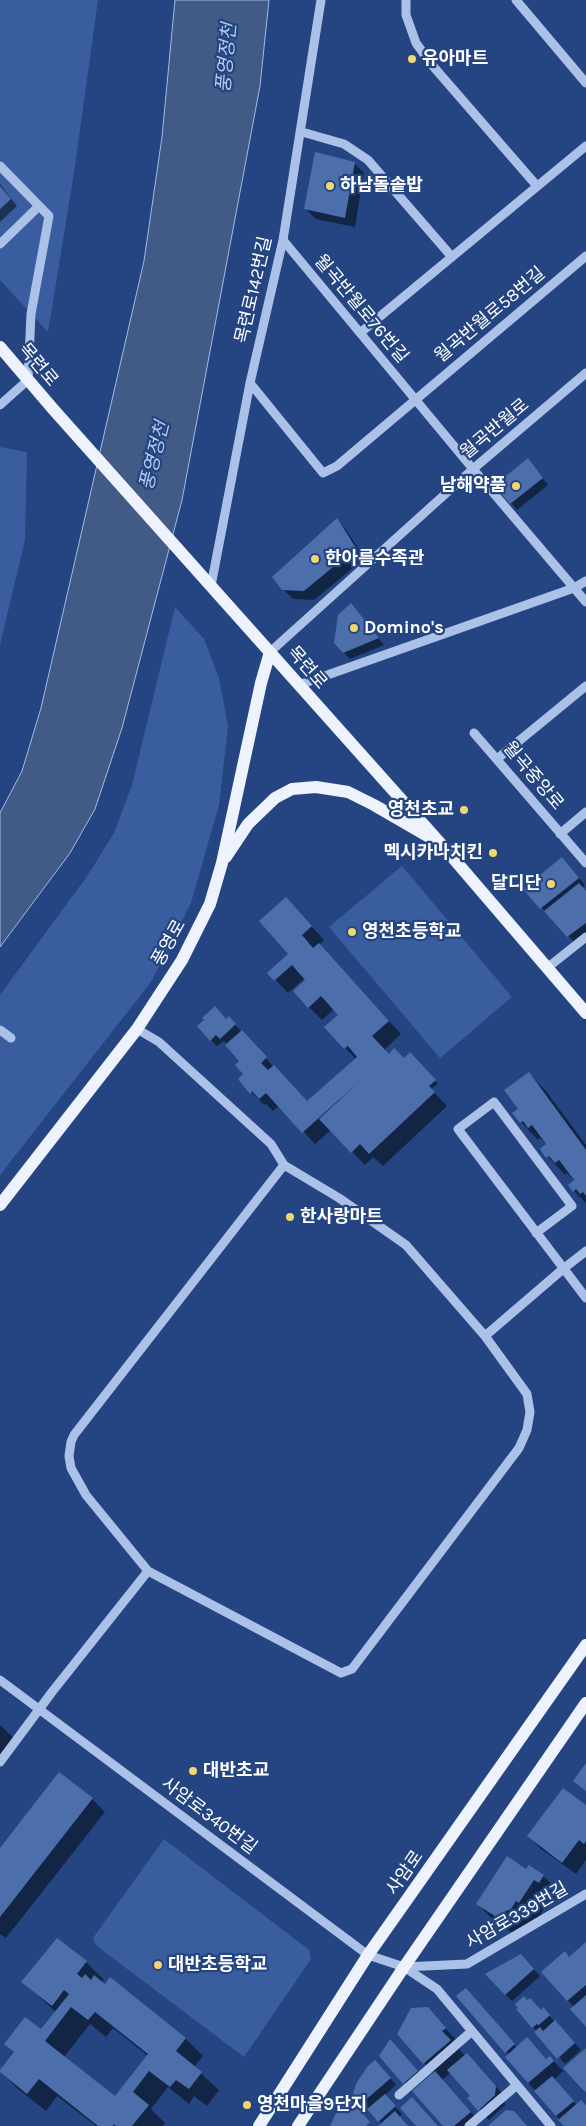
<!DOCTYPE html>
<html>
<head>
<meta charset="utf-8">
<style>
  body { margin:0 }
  canvas { display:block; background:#244581 }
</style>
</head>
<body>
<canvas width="586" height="2126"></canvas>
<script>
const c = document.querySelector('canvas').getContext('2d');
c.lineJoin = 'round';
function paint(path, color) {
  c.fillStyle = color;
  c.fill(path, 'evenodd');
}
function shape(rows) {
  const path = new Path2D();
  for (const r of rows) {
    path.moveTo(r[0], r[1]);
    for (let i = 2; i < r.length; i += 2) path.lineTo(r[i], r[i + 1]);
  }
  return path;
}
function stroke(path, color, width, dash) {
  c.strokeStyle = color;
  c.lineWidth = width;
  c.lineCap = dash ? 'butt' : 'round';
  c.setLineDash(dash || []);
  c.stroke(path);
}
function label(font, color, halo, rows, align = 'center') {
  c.font = font + ' Karla,"Noto Sans KR",sans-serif';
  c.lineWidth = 4.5;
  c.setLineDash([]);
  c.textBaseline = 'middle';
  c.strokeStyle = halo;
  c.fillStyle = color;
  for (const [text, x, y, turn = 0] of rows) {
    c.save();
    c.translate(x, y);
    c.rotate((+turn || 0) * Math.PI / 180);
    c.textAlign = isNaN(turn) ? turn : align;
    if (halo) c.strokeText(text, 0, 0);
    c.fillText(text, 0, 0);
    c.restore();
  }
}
paint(shape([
  [0,0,98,0,74,173,48,332,0,280],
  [0,447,27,452,25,540,0,645],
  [175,607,204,639,219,678,228,726,219,805,191,903,151,982,0,1175,0,995,88,875,114,833,132,785],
  [402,866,512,997,440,1058,329,927],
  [164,1839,309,1950,311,1959,244,2057,106,1953,95,1944,93,1938]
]), '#395d9f');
const water = shape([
  [175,0,269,0,260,86,182,500,122,728,95,809,70,853,0,947,0,813,22,771,41,708,144,261,162,137,175,0]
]);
paint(water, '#425a86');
stroke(water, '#a0bbe8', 1);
paint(shape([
  [354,163,364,173,355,227,316,219,306,209],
  [0,184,17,206,0,222],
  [528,460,548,485,517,510,500,491],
  [337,520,346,530,365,558,314,600,293,599,283,589],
  [357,611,384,645,350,659,335,643],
  [568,865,585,885,582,888,586,892,586,940,578,946,525,890],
  [286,898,324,940,319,945,401,1034,384,1050,389,1056,404,1060,410,1054,438,1084,431,1089,447,1106,383,1166,373,1157,365,1165,331,1130,315,1144,279,1105,273,1111,266,1104,264,1105,239,1079,245,1075,241,1061,224,1041,217,1046,211,1040,229,1018,307,1103,356,1059,345,1048,339,1015,334,1009,322,1020,309,1007,306,980,305,978,288,993,269,973,290,954],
  [529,1074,546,1091,586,1145,586,1203,574,1191,575,1182,567,1173,565,1175,541,1149,547,1145,540,1138,538,1140,521,1122,520,1109],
  [0,1725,17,1741,0,1765],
  [60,1774,92,1799,105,1812,6,1938,0,1934,0,1850],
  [586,1806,586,1860,576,1874,541,1849,528,1836],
  [527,1871,543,1876,561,1893,557,1899,552,1896,537,1920,534,1918,528,1926,513,1933,495,1922,478,1904],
  [57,1939,86,1962,104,1980,101,1983,105,1985,110,1979,186,2039,203,2056,194,2067,219,2090,207,2106,194,2096,189,2104,168,2087,151,2109,165,2123,163,2126,96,2126,57,2096,46,2111,18,2089,0,2071,15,2053,5,2044,41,2031,56,2012,23,1982],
  [90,2024,106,2037,113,2028,148,2056,115,2097,64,2057],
  [586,1944,586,2025,574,2007,543,1972,569,1958],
  [527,1962,540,1976,512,2001,505,1994],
  [472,1996,517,2048,527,2039,547,2060,550,2057,563,2071,554,2080,577,2105,586,2106,586,2126,565,2126,507,2057,509,2055],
  [427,2009,462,2046,459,2049,465,2056,477,2064,505,2097,505,2105,489,2120,451,2072,442,2080,480,2122,475,2126,444,2126,434,2073,424,2063],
  [543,2009,581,2050,565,2064,533,2027],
  [397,2048,424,2078,411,2090,380,2056],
  [382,2068,396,2085,385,2095,402,2114,399,2117,407,2126,380,2126,382,2124,363,2102]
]), '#0007');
paint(shape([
  [315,152,355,162,345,218,304,209],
  [0,186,11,199,0,209],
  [528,458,543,478,510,504,499,491,500,481],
  [337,518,356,548,304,591,282,590,272,577],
  [351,603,379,638,343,653,334,643,338,615],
  [562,857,579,878,540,909,523,889],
  [579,883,586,891,586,923,567,937,544,911],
  [286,897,312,926,302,935,313,948,319,943,389,1021,372,1036,389,1054,394,1048,404,1058,410,1052,436,1080,429,1086,435,1092,369,1154,360,1144,351,1153,319,1119,360,1081,302,1133,266,1093,259,1099,252,1091,250,1094,238,1079,243,1074,235,1065,239,1061,225,1045,242,1030,267,1057,261,1063,268,1070,274,1065,307,1101,357,1057,348,1046,344,1049,324,1027,338,1015,321,996,308,1008,293,991,305,980,292,965,274,981,267,973,288,954,259,921],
  [215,1006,226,1019,229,1016,236,1024,220,1039,216,1035,210,1041,197,1026,204,1020,202,1018],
  [529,1072,586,1150,586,1196,583,1192,580,1194,576,1189,573,1192,568,1185,574,1180,559,1160,555,1163,549,1156,546,1158,540,1149,546,1144,532,1125,528,1128,523,1121,520,1123,512,1113,518,1109,504,1090],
  [586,1763,586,1791,573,1781],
  [59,1772,93,1798,0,1917,0,1848],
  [563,1788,586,1805,586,1841,584,1844,579,1840,562,1863,527,1836],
  [507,1856,526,1869,529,1865,544,1875,539,1883,534,1880,519,1903,516,1901,511,1909,495,1916,476,1904],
  [57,1938,87,1961,77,1974,82,1978,85,1974,91,1980,94,1975,105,1984,110,1977,186,2038,176,2051,202,2072,189,2089,176,2080,170,2087,149,2071,133,2092,149,2105,132,2126,116,2126,114,2124,113,2126,98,2126,39,2079,27,2094,0,2072,0,2070,14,2052,4,2044,25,2017,41,2029,69,1994,64,1990,52,2006,21,1982],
  [71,2007,88,2020,95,2012,148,2054,115,2096,45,2041],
  [586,1942,586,1985,567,2001,541,1972,565,1951,569,1957],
  [521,1954,534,1969,505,1995,485,1974],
  [466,1988,515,2044,505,2053,456,1996],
  [586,1995,586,2027,570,2009],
  [524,1996,527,2000,530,1998,541,2010,543,2007,550,2015,539,2025,537,2024,532,2028,516,2009,518,2008,515,2004],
  [428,2007,446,2028,442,2031,451,2040,423,2064,397,2034,411,2008],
  [555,2020,575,2043,557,2059,534,2032,540,2027,543,2031],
  [527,2037,546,2059,550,2056,554,2061,528,2083,505,2057],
  [390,2039,418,2071,403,2084,379,2056],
  [586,2048,586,2091,585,2092,563,2068],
  [467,2053,496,2086,495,2095,478,2111,467,2098,470,2096,447,2070],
  [375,2060,391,2078,362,2103,353,2093,357,2082,368,2066],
  [435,2071,471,2112,454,2126,443,2126,412,2091],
  [552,2076,574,2101,556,2116,534,2091],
  [385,2094,396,2106,378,2122,367,2109],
  [412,2097,438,2126,416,2126,400,2108],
  [349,2098,370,2122,366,2126,330,2126,340,2105],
  [581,2100,586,2105,586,2126,564,2126,558,2120],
  [506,2110,514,2111,527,2126,488,2126],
  [395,2111,408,2126,378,2126]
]), '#4c6eaa');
stroke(shape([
  [406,0,406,15,416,43,432,65,537,186],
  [516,0,586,83],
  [302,132,344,144,368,160,452,257],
  [0,166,49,216,31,314,28,380,0,405],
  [283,240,473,469,586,602],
  [0,244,39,206],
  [360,333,586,146],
  [250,383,323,473,337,466,586,256],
  [211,586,250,383,283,240,321,0],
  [270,652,473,469,586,373],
  [299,685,574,588,586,581],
  [474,733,586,863],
  [497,759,586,686],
  [560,834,586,812],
  [547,968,586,937],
  [137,1029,159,1042,271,1144,284,1165,339,1198,406,1245,485,1336,527,1394,530,1412,527,1430,519,1448,352,1669,341,1673,148,1571,86,1495,71,1468,69,1456,71,1442,74,1435,284,1165],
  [0,1030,11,1038],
  [536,1233,572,1206,494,1102,458,1129,586,1298],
  [485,1336,563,1269,586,1251],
  [0,1680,368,1955,404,1967,437,1989,551,2126],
  [0,1762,52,1692,148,1571],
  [404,1967,467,1964,586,1894],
  [399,2095,472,2031],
  [469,2126,517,2085]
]), '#acc1e7', 9);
stroke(shape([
  [0,347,53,409,441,844,586,1013],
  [226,857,248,824,275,798,292,789,316,787,348,792,374,805,431,838],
  [0,1205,137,1029,182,960,210,904,222,863,261,683,270,652],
  [259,2126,368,1955,586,1645],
  [298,2126,404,1967,586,1703]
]), '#edf2fd', 12);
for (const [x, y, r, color] of [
  [412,59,5,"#f1d76f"],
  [330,186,5,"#f1d76f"],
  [516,486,5,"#f1d76f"],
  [315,559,5,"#f1d76f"],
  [354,628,5,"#f1d76f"],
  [464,810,5,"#f1d76f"],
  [493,853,5,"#f1d76f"],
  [551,884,5,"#f1d76f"],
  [352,932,5,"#f1d76f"],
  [290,1217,5,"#f1d76f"],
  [193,1771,5,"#f1d76f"],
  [158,1965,5,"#f1d76f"],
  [247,2105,5,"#f1d76f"]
]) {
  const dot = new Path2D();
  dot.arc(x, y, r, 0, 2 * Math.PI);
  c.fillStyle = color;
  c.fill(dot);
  stroke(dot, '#244581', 2);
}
label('bold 18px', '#fff', '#244581', [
  ["유아마트",422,59],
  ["하남돌솥밥",340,186],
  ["남해약품",506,486,"right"],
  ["한아름수족관",325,559],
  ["Domino's",364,628],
  ["영천초교",454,810,"right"],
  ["멕시카나치킨",483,853,"right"],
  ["달디단",541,884,"right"],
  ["영천초등학교",362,932],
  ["한사랑마트",300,1217],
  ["대반초교",203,1771],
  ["대반초등학교",168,1965],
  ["영천마을9단지",257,2105]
], 'left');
label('18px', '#fff', '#244581', [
  ["목련로142번길",254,290,-77],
  ["월곡반월로76번길",361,309,50],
  ["월곡반월로58번길",490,315,-40],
  ["목련로",38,365,50],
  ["월곡반월로",495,429,-40],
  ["목련로",307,668,49],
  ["월곡중앙로",533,776,50],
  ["풍영로",169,943,-61],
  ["사암로340번길",209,1816,37],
  ["사암로",405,1873,-55],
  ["사암로339번길",517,1916,-30]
]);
label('italic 19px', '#b7cbee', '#244581', [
  ["풍영정천",227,58,-85],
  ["풍영정천",155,456,-76]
]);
</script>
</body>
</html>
